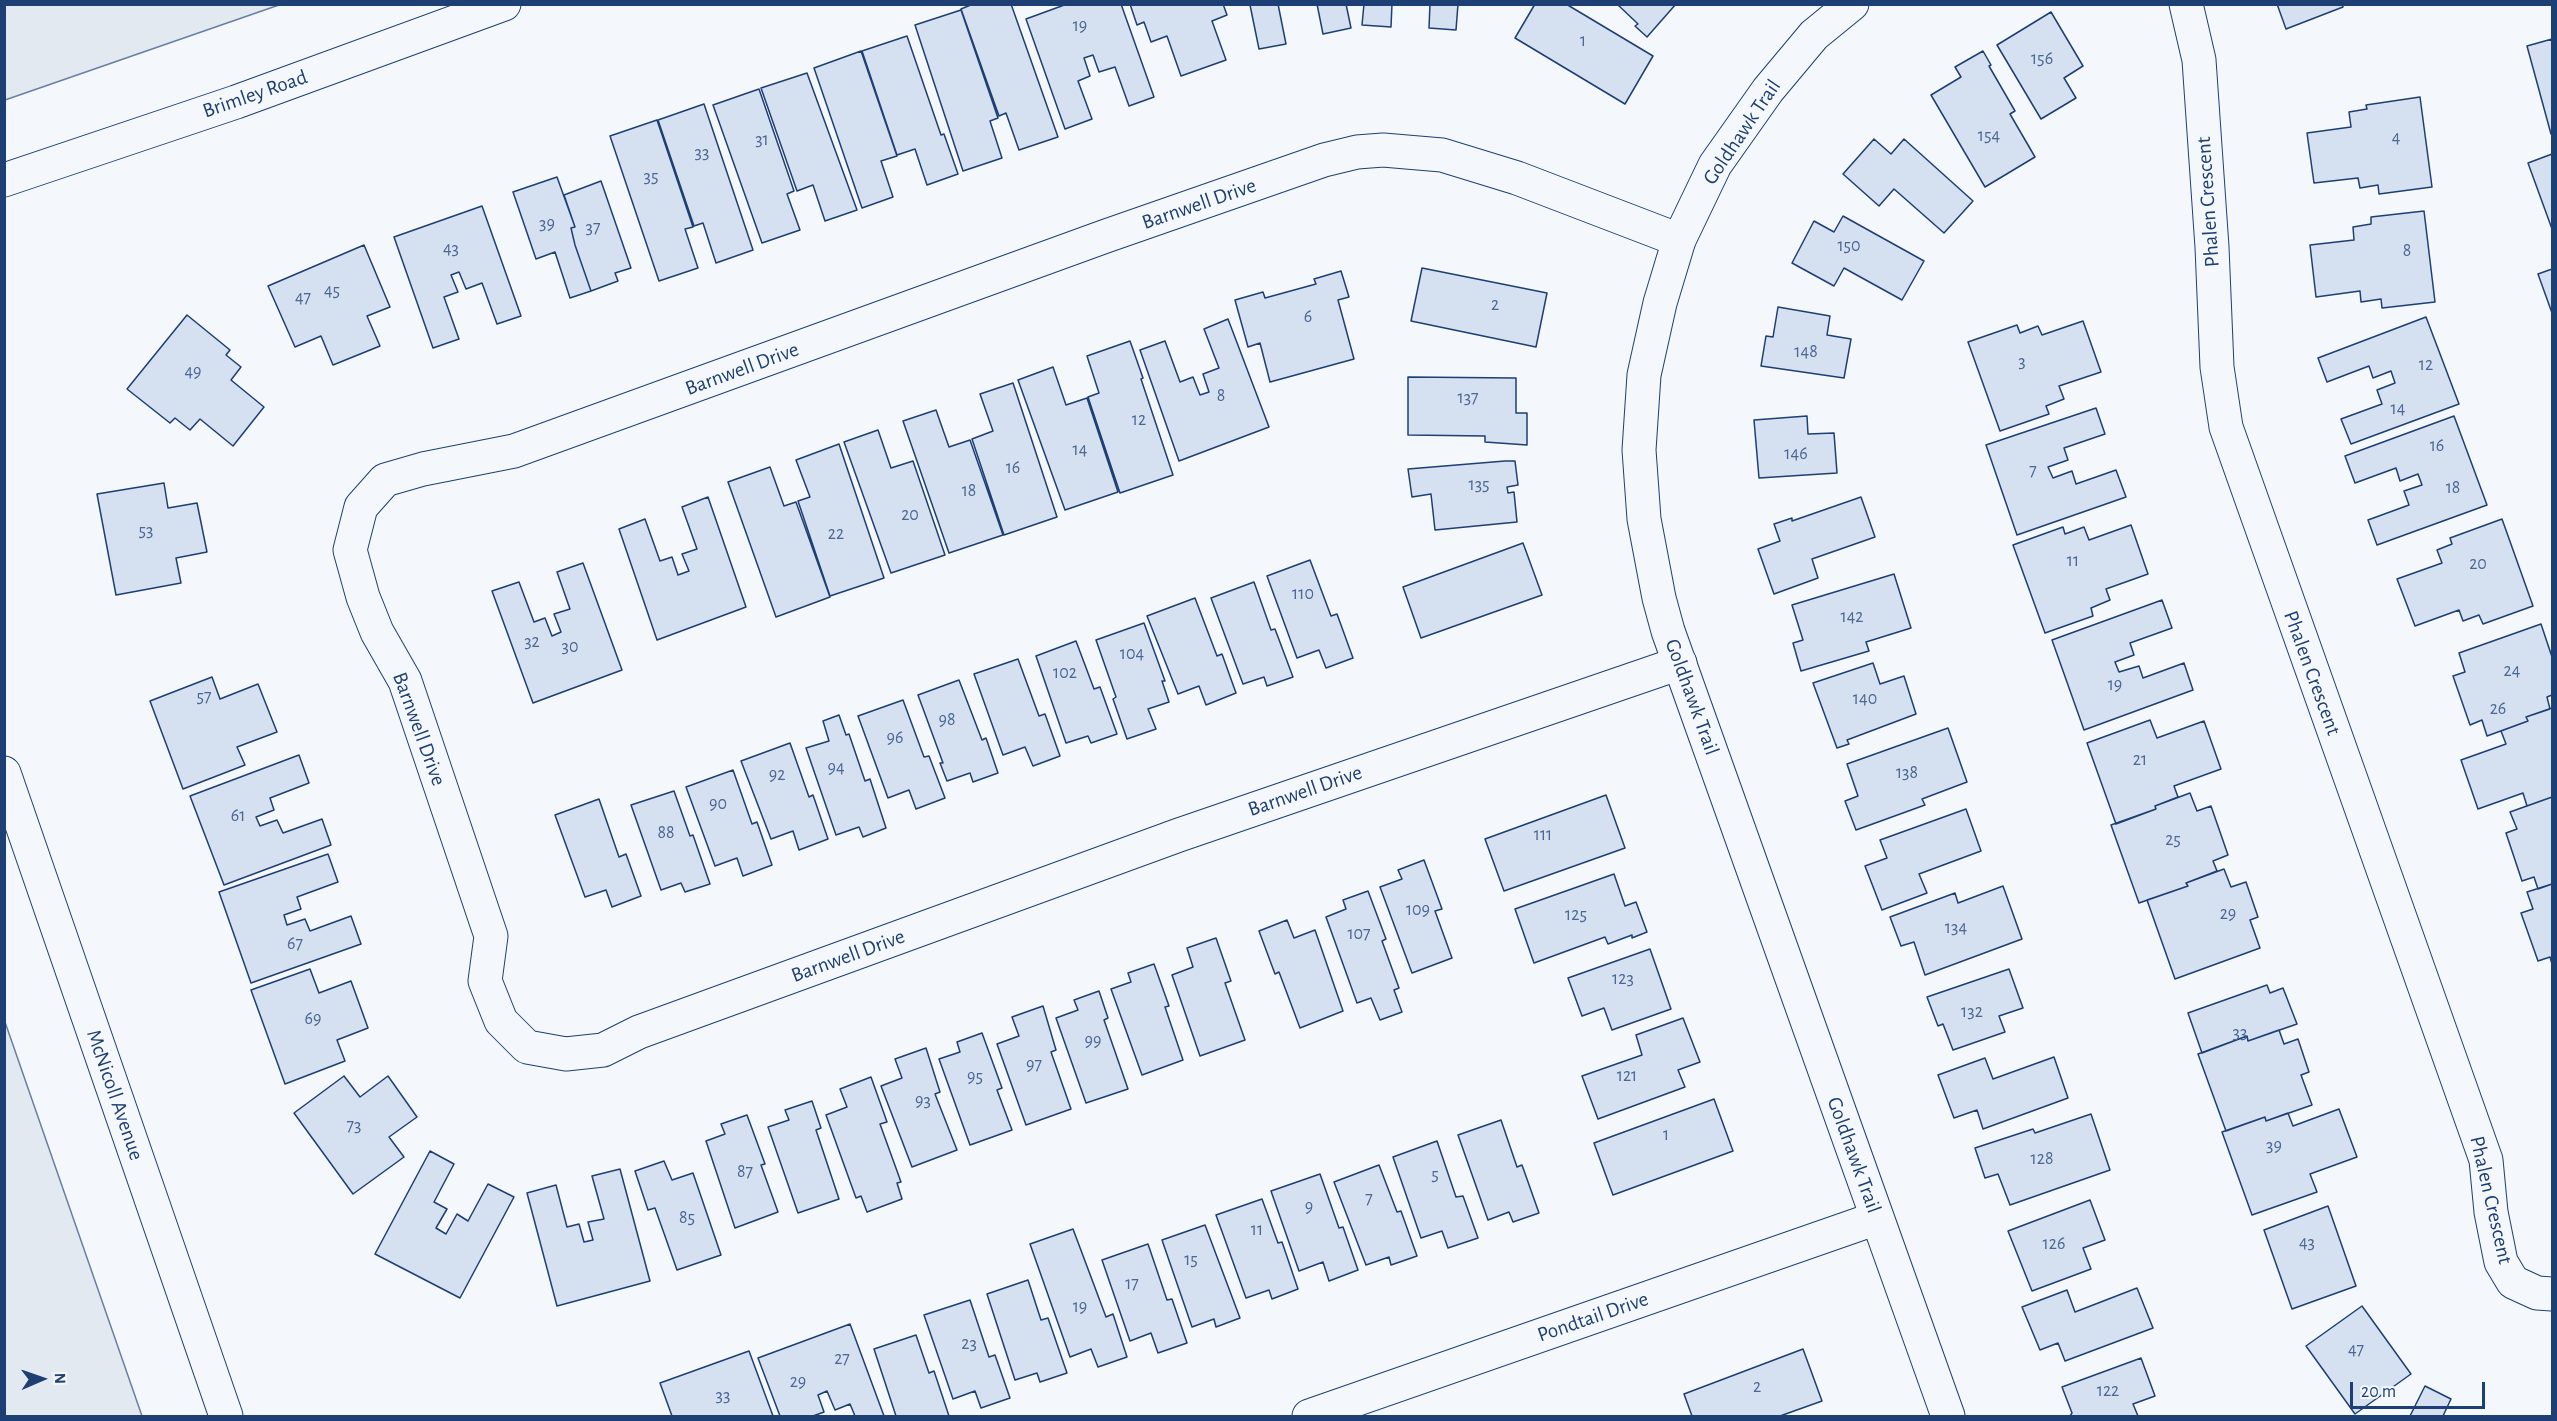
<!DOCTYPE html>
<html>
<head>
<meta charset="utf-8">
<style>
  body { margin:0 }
  #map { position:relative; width:2557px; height:1421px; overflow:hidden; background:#f4f7fb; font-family:"Alegreya Sans",sans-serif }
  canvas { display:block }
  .frame { position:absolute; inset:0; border:6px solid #1d3f73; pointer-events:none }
  .north { position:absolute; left:12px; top:1349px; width:60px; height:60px; -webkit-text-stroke:4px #f4f7fb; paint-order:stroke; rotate:88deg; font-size:16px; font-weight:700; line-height:24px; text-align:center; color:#1d3f73 }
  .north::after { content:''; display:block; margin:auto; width:21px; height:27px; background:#1d3f73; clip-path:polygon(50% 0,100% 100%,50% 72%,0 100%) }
  .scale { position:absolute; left:2350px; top:1382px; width:135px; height:27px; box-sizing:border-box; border:3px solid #1d3f73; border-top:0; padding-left:8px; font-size:18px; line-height:21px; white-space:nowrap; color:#1d3f73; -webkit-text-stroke:4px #f4f7fb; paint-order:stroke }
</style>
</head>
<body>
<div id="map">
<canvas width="2557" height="1421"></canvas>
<div class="frame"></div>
<div class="north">N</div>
<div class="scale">20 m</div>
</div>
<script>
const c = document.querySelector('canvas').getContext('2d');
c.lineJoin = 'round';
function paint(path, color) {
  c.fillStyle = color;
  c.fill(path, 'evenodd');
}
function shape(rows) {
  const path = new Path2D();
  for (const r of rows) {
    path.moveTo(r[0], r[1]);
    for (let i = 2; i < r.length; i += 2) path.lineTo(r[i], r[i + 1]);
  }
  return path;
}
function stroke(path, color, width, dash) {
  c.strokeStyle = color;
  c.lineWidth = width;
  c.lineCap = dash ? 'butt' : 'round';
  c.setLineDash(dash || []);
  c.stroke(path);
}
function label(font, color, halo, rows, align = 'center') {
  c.font = font + ' "Alegreya Sans",sans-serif';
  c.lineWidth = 4.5;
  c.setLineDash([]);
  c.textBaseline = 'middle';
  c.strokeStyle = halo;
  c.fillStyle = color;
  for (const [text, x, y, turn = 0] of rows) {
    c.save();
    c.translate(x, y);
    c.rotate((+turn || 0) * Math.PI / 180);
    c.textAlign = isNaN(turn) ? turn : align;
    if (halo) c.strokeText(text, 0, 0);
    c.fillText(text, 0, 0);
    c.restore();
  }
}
const green = shape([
  [5,4,279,4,279,5,5,100,5,4],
  [5,1022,142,1416,5,1416,5,1022]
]);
paint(green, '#e3e9f0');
stroke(green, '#687fa3', 1.5);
const building = shape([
  [973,4,1011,4,1058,137,1019,150,1006,113,999,116,961,9,973,4],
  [1067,4,1121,4,1154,97,1129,106,1115,67,1099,72,1093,55,1084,58,1090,76,1078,81,1092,119,1065,129,1026,19,1067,4],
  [1130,4,1223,4,1227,15,1212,21,1226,60,1181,76,1167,36,1151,42,1144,22,1137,25,1130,4],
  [1247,4,1278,4,1286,44,1259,49,1250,5,1247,4],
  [1317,4,1346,4,1351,28,1323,34,1317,4],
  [1364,4,1392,4,1391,27,1362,25,1364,4],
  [1430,4,1458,4,1456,30,1429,28,1430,4],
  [1535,4,1566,4,1653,56,1625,104,1515,38,1535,4],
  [1617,4,1676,4,1647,37,1635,26,1638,24,1617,4],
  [2277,4,2342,4,2343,7,2286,29,2277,4],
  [961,10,998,118,990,121,1002,158,963,171,915,25,961,10],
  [2051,12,2083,66,2064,78,2076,98,2041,119,1997,45,2051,12],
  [907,36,941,135,944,134,958,174,927,185,915,149,897,155,862,51,907,36],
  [2552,39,2552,133,2551,134,2527,46,2552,39],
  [861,51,897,156,881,161,893,197,862,208,814,68,861,51],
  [1983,51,1991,65,1989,66,2015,111,2010,114,2035,157,1985,187,1931,95,1961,77,1955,67,1983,51],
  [807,73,857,210,825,221,813,185,797,191,761,88,807,73],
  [759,89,794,191,787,194,800,230,762,243,713,105,759,89],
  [2420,97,2432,187,2379,194,2378,185,2360,188,2358,178,2314,183,2307,133,2351,127,2349,112,2367,109,2366,105,2420,97],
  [704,104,753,250,716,263,703,223,694,226,658,120,704,104],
  [657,120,693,227,685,229,698,268,659,281,610,136,657,120],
  [1874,139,1891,154,1904,139,1973,201,1944,233,1894,189,1879,206,1843,174,1874,139],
  [2552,154,2552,229,2528,163,2552,154],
  [557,177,575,227,571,228,575,245,591,291,570,298,555,252,536,259,513,192,557,177],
  [601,181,631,268,615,273,618,281,591,291,575,245,571,228,575,227,564,195,601,181],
  [482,206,521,316,497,324,482,283,466,289,459,272,451,275,458,292,444,297,459,339,433,348,394,237,482,206],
  [2424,211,2435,302,2382,308,2381,299,2361,302,2360,291,2316,297,2310,245,2354,240,2353,227,2371,224,2371,217,2424,211],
  [1843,216,1924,261,1902,300,1844,268,1834,286,1792,263,1814,221,1834,232,1843,216],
  [364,245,390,307,367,316,380,346,333,365,321,336,295,347,268,286,364,245],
  [1422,268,1547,293,1536,347,1411,321,1422,268],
  [2552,269,2552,313,2538,274,2552,269],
  [1341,271,1349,297,1338,300,1354,359,1270,382,1260,343,1248,347,1235,300,1263,292,1265,298,1316,284,1314,279,1341,271],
  [1778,307,1830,316,1827,335,1851,339,1844,378,1761,366,1766,336,1773,337,1778,307],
  [187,315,230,350,226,355,241,367,231,380,264,407,233,446,200,419,190,430,175,418,170,423,127,389,187,315],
  [2426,317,2459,404,2351,444,2341,419,2382,404,2377,390,2395,383,2391,371,2373,378,2369,366,2327,382,2318,358,2426,317],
  [1228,319,1269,427,1179,461,1140,350,1165,341,1180,382,1193,377,1200,395,1209,392,1203,374,1219,368,1204,329,1228,319],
  [2083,321,2101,372,2059,386,2064,399,2046,406,2049,414,2000,431,1968,342,2017,325,2020,333,2038,326,2042,335,2083,321],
  [1130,341,1143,378,1141,379,1173,475,1120,493,1088,397,1099,393,1087,356,1130,341],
  [1053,367,1066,405,1087,398,1118,492,1065,510,1018,380,1053,367],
  [1408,377,1516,378,1516,413,1527,413,1527,445,1485,442,1485,436,1408,435,1408,377],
  [1013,383,1057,517,1004,535,972,439,993,431,980,394,1013,383],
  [2096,408,2105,434,2064,448,2068,460,2048,467,2053,478,2072,471,2076,484,2116,470,2126,497,2017,535,1986,445,2096,408],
  [936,410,949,447,970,440,1003,535,949,553,903,421,936,410],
  [1807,416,1808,434,1834,433,1837,473,1759,478,1754,420,1807,416],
  [2454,416,2487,505,2377,545,2368,520,2409,505,2404,491,2422,485,2418,474,2400,481,2396,468,2355,483,2345,456,2454,416],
  [878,430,891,468,913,461,945,555,891,573,844,442,878,430],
  [839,444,884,578,830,596,798,501,810,497,796,460,839,444],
  [1505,461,1515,461,1518,485,1507,487,1508,493,1514,492,1517,522,1435,530,1431,494,1412,497,1408,469,1505,461],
  [770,467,784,506,796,502,830,597,776,617,728,482,770,467],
  [164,483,168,508,197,503,207,552,176,558,181,583,116,595,97,494,164,483],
  [708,497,746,607,657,640,619,529,645,519,660,561,672,557,678,575,689,571,682,554,697,549,682,507,708,497],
  [1861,497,1875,537,1812,559,1818,578,1774,594,1758,549,1780,541,1774,524,1792,518,1792,521,1861,497],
  [2502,519,2533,606,2483,624,2479,615,2463,621,2459,610,2415,626,2397,579,2442,563,2437,550,2452,544,2450,538,2502,519],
  [2131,525,2148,574,2106,589,2110,600,2091,608,2093,616,2045,633,2013,545,2063,527,2065,534,2084,527,2089,540,2131,525],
  [1523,543,1542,595,1421,638,1403,587,1523,543],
  [1310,560,1331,616,1337,614,1353,658,1326,668,1319,650,1297,658,1267,576,1310,560],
  [583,563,622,670,533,703,492,591,519,582,534,622,545,618,552,636,561,632,554,614,570,609,557,572,583,563],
  [1894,574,1911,628,1866,642,1869,651,1801,671,1793,643,1803,640,1792,605,1894,574],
  [1254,582,1271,630,1275,629,1293,677,1267,686,1264,677,1243,684,1211,598,1254,582],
  [1195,598,1217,656,1222,654,1236,693,1206,705,1199,686,1178,694,1147,616,1195,598],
  [2162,600,2172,628,2130,643,2134,655,2115,662,2119,672,2139,666,2143,678,2184,663,2193,690,2084,730,2052,640,2162,600],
  [1144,623,1165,681,1162,681,1169,702,1148,709,1156,729,1127,739,1113,699,1116,697,1096,640,1144,623],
  [2541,624,2552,657,2552,695,2547,697,2550,709,2526,717,2528,721,2487,736,2482,720,2470,725,2453,676,2465,672,2459,653,2541,624],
  [1076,641,1094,689,1100,687,1117,734,1091,743,1088,736,1066,743,1036,656,1076,641],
  [1018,659,1039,716,1045,714,1060,756,1033,766,1025,747,1003,755,974,674,1018,659],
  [1873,663,1880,684,1904,676,1916,714,1847,740,1849,744,1837,748,1813,683,1873,663],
  [212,677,220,699,258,684,277,732,237,747,245,765,183,789,150,701,212,677],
  [959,680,982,740,986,738,998,773,973,782,970,773,947,781,940,763,943,763,918,695,959,680],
  [903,700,924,757,929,756,945,798,916,809,909,790,888,798,858,716,903,700],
  [2552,708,2552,797,2527,806,2523,793,2478,809,2461,760,2506,744,2501,731,2528,721,2526,717,2552,708],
  [839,715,846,735,849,734,865,781,870,779,886,828,863,837,859,827,836,835,806,748,829,741,823,721,839,715],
  [2150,720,2157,738,2204,721,2221,769,2174,786,2178,797,2155,806,2156,809,2116,824,2087,743,2150,720],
  [1948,728,1967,782,1922,799,1925,805,1856,830,1845,801,1858,796,1847,764,1948,728],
  [790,743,809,797,813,795,828,839,799,850,793,831,771,839,741,761,790,743],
  [299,755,309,783,270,798,274,810,256,817,260,826,277,820,283,833,322,819,331,845,224,885,190,796,299,755],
  [733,770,752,824,757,822,772,865,743,876,737,858,715,866,686,787,733,770],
  [674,791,690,836,693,835,710,884,685,892,681,883,661,890,631,805,674,791],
  [2190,793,2197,811,2211,806,2228,855,2213,861,2217,871,2186,883,2188,886,2139,903,2111,825,2156,809,2155,806,2190,793],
  [1606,795,1625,848,1504,891,1485,839,1606,795],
  [2552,797,2552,884,2538,889,2534,877,2522,881,2506,833,2517,829,2510,812,2552,797],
  [599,799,619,857,626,854,641,896,612,907,606,890,585,897,555,815,599,799],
  [1966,809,1981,851,1919,874,1927,893,1882,910,1865,866,1887,858,1880,840,1966,809],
  [328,854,338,882,297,897,301,909,284,915,287,925,305,919,310,931,351,916,361,944,251,983,219,892,328,854],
  [1424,860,1442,909,1435,911,1452,958,1412,973,1380,887,1402,879,1398,870,1424,860],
  [2224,869,2231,887,2246,882,2258,917,2250,920,2260,948,2175,979,2147,900,2188,886,2186,883,2224,869],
  [1614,874,1625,906,1636,902,1647,932,1632,938,1632,935,1608,944,1605,937,1534,963,1515,909,1614,874],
  [2552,884,2552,964,2550,957,2538,961,2521,913,2533,909,2527,892,2552,884],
  [2003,886,2022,939,1925,975,1914,942,1901,946,1890,917,1955,893,1958,903,2003,886],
  [1368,891,1386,939,1382,941,1399,988,1394,990,1402,1012,1380,1020,1371,998,1357,1003,1326,917,1346,909,1343,900,1368,891],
  [1287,920,1294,938,1315,930,1343,1011,1300,1028,1279,972,1275,974,1259,931,1287,920],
  [1216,938,1231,981,1225,983,1245,1040,1200,1056,1172,975,1193,967,1187,948,1216,938],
  [1650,949,1671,1009,1612,1030,1604,1008,1582,1016,1568,978,1650,949],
  [1154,964,1169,1006,1165,1007,1183,1060,1142,1075,1111,989,1131,982,1128,973,1154,964],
  [310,969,319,993,351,981,368,1028,337,1040,345,1061,285,1084,251,990,310,969],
  [2009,969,2023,1008,1999,1016,2005,1032,1953,1050,1943,1024,1938,1026,1927,997,2009,969],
  [2267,985,2270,993,2283,988,2297,1024,2248,1041,2247,1036,2202,1053,2188,1013,2267,985],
  [1099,991,1108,1018,1104,1020,1128,1089,1086,1103,1056,1018,1078,1010,1074,1000,1099,991],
  [1043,1006,1056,1050,1051,1052,1071,1109,1026,1125,997,1044,1019,1036,1012,1017,1043,1006],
  [1683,1018,1700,1062,1678,1070,1685,1087,1598,1119,1582,1076,1642,1055,1636,1035,1683,1018],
  [2279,1030,2284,1044,2298,1039,2309,1072,2301,1075,2312,1105,2266,1121,2265,1117,2226,1131,2198,1054,2247,1036,2248,1041,2279,1030],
  [982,1033,1002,1088,997,1090,1012,1130,970,1145,939,1059,960,1052,957,1042,982,1033],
  [926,1048,940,1092,935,1094,957,1150,912,1167,881,1086,902,1078,895,1059,926,1048],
  [2054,1057,2068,1098,1983,1129,1977,1110,1954,1118,1938,1075,1985,1058,1993,1079,2054,1057],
  [344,1076,360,1097,388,1076,417,1117,389,1137,404,1157,353,1194,294,1113,344,1076],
  [871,1077,887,1122,880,1124,901,1182,897,1183,902,1199,867,1212,861,1196,856,1198,826,1115,847,1107,840,1089,871,1077],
  [1714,1099,1733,1151,1613,1195,1594,1143,1714,1099],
  [812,1101,821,1128,816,1130,839,1199,798,1213,768,1127,789,1120,785,1110,812,1101],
  [2339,1109,2357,1157,2310,1174,2317,1192,2252,1215,2222,1132,2265,1117,2266,1121,2288,1113,2293,1126,2339,1109],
  [2091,1114,2110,1170,2010,1205,1998,1174,1985,1178,1975,1148,2033,1129,2035,1133,2091,1114],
  [747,1115,765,1164,761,1165,778,1212,735,1228,706,1141,725,1134,721,1124,747,1115],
  [1501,1120,1517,1167,1522,1165,1539,1213,1513,1222,1509,1212,1488,1220,1458,1135,1501,1120],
  [1437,1141,1456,1197,1463,1196,1478,1238,1448,1248,1442,1231,1421,1238,1393,1157,1437,1141],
  [430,1151,454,1164,434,1202,447,1209,436,1228,446,1234,457,1214,468,1221,488,1184,514,1197,460,1298,375,1254,430,1151],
  [664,1161,672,1180,693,1173,721,1255,677,1270,655,1208,648,1210,635,1171,664,1161],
  [1379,1165,1397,1212,1401,1211,1417,1256,1391,1265,1389,1257,1366,1265,1334,1182,1379,1165],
  [620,1169,650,1281,557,1306,527,1193,556,1185,567,1227,579,1224,584,1242,593,1240,588,1222,604,1219,592,1176,620,1169],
  [1320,1174,1339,1228,1343,1227,1358,1270,1329,1281,1323,1262,1299,1271,1271,1191,1320,1174],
  [1262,1199,1278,1243,1282,1242,1298,1289,1272,1299,1269,1290,1246,1298,1216,1215,1262,1199],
  [2090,1200,2105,1240,2083,1248,2091,1269,2032,1291,2008,1231,2090,1200],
  [2328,1206,2356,1286,2292,1309,2264,1230,2328,1206],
  [1205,1225,1240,1318,1216,1327,1214,1319,1192,1327,1162,1240,1205,1225],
  [1073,1229,1106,1317,1113,1314,1127,1357,1098,1367,1091,1349,1070,1357,1030,1244,1073,1229],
  [1148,1244,1167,1300,1172,1299,1187,1343,1158,1353,1151,1333,1130,1341,1102,1260,1148,1244],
  [1028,1280,1041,1320,1048,1318,1067,1373,1040,1382,1037,1373,1015,1380,987,1294,1028,1280],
  [2137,1288,2153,1328,2065,1361,2058,1343,2040,1350,2022,1307,2067,1290,2075,1312,2137,1288],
  [970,1300,989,1357,995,1355,1010,1398,981,1408,975,1391,953,1399,924,1315,970,1300],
  [2362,1306,2411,1374,2355,1414,2306,1346,2362,1306],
  [850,1324,884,1416,855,1416,850,1404,835,1410,827,1391,818,1395,824,1412,813,1416,780,1416,758,1358,850,1324],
  [916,1335,929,1373,934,1371,949,1416,896,1416,874,1349,916,1335],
  [1803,1349,1822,1401,1780,1416,1692,1416,1684,1394,1803,1349],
  [749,1351,773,1416,672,1416,660,1383,749,1351],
  [2141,1358,2155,1396,2133,1404,2138,1416,2070,1416,2072,1413,2062,1387,2141,1358],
  [2425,1386,2451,1399,2443,1416,2410,1416,2425,1386]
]);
paint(building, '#d5e0f0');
stroke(building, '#1d3f73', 1.5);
const minor = shape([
  [2186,4,2199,60,2212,247,2217,367,2226,427,2486,1160,2491,1212,2501,1262,2513,1282,2537,1293,2552,1294],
  [1679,240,1517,178,1442,155,1383,150,1357,152,1324,160,1106,236,514,451,423,469,385,480,361,507,350,550,363,597,377,632,405,681,491,936,485,981,501,1021,527,1047,566,1054,603,1050,639,1032,1179,835,1680,663],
  [1309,1416,1877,1218]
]);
const tertiary = shape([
  [1852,4,1814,35,1768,90,1715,165,1679,240,1660,303,1644,375,1639,450,1644,519,1659,598,1668,631,1948,1416]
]);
const secondary = shape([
  [4,180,236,102,504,4],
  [4,773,226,1416]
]);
stroke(minor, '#1d3f73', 35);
stroke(tertiary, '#1d3f73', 35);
stroke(secondary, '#1d3f73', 35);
stroke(minor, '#f4f7fb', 33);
stroke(tertiary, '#f4f7fb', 33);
stroke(secondary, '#f4f7fb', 33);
label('18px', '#4b6792', null, [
  ["19",1080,26],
  ["1",1583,41],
  ["156",2042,59],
  ["154",1989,136],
  ["4",2396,138],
  ["31",762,140],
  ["33",702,153],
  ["35",651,177],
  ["39",547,224],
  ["37",593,228],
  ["150",1849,246],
  ["43",451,249],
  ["8",2407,251],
  ["45",332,291],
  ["47",303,298],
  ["2",1495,305],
  ["6",1308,317],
  ["148",1806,352],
  ["3",2022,362],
  ["12",2426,365],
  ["49",193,372],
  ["8",1221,396],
  ["137",1468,398],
  ["14",2398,409],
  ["12",1139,420],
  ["16",2437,446],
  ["14",1080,450],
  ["146",1796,454],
  ["16",1013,468],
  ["7",2033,471],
  ["135",1479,485],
  ["18",2453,488],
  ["18",969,491],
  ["20",910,515],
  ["53",146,531],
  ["22",836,534],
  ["11",2073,561],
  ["20",2478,564],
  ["110",1303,594],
  ["142",1852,617],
  ["32",532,642],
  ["30",570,647],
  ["104",1132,654],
  ["24",2512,671],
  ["102",1065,673],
  ["19",2115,685],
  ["57",204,697],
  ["140",1865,699],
  ["26",2498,709],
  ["98",947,720],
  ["96",895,738],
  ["21",2140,760],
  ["94",836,768],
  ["138",1907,773],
  ["92",777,775],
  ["90",718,804],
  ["61",238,816],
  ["88",666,833],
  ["111",1543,835],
  ["25",2173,840],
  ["109",1418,910],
  ["29",2228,914],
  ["125",1576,915],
  ["134",1956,928],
  ["107",1359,934],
  ["67",295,944],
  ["123",1623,979],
  ["132",1972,1012],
  ["69",313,1019],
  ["33",2240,1033],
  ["99",1093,1041],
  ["97",1034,1065],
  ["121",1627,1076],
  ["95",975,1077],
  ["93",923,1101],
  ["73",354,1126],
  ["1",1666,1135],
  ["39",2274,1146],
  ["128",2042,1159],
  ["87",745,1172],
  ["5",1435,1175],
  ["7",1369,1199],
  ["9",1309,1207],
  ["85",687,1218],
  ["11",1257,1230],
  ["43",2307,1243],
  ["126",2054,1244],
  ["15",1191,1260],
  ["17",1132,1284],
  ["19",1080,1307],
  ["23",969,1344],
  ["47",2356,1350],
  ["27",842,1359],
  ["29",798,1382],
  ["2",1757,1387],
  ["122",2108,1391],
  ["33",723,1396]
]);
label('21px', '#1d3f73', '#f4f7fb', [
  ["Brimley Road",255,94,-19],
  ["Goldhawk Trail",1742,132,-56],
  ["Phalen Crescent",2208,202,-94],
  ["Barnwell Drive",1199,204,-19],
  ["Barnwell Drive",742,369,-20],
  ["Phalen Crescent",2312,673,70],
  ["Goldhawk Trail",1692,697,70],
  ["Barnwell Drive",419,729,70],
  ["Barnwell Drive",1305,791,-19],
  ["Barnwell Drive",848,956,-20],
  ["McNicoll Avenue",115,1095,71],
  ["Goldhawk Trail",1854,1155,70],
  ["Phalen Crescent",2491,1200,77],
  ["Pondtail Drive",1593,1317,-19]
]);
</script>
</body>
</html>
